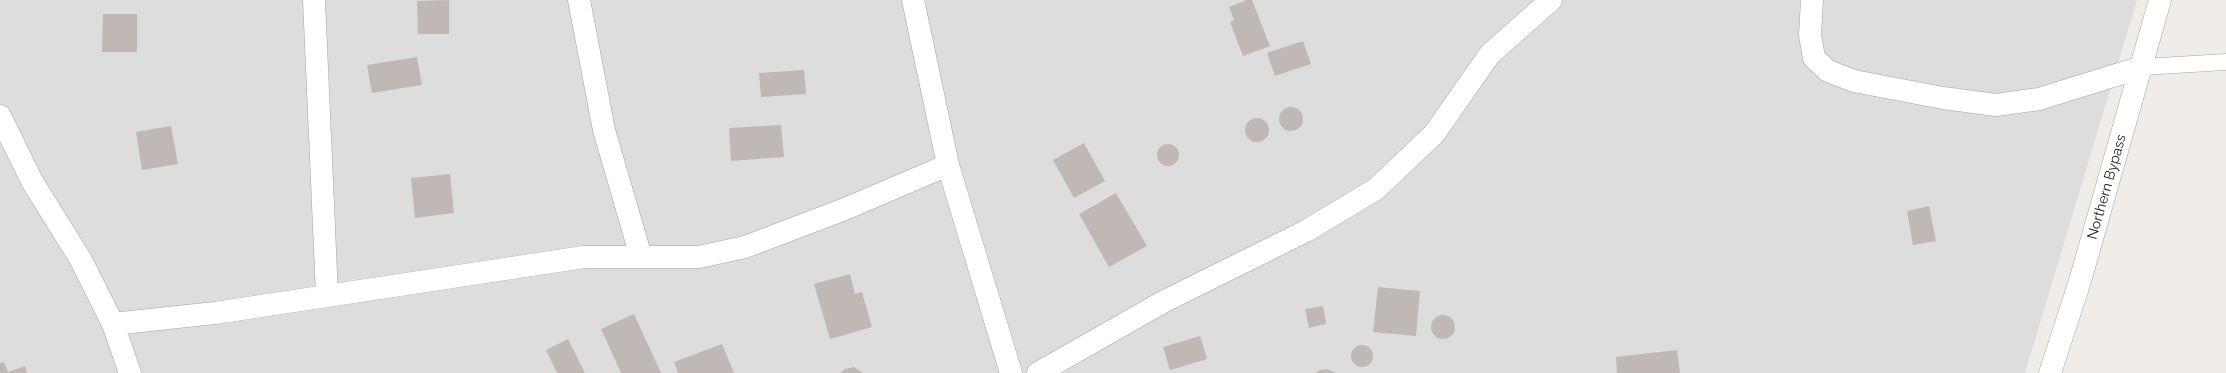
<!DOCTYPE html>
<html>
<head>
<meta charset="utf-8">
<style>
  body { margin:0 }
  canvas { display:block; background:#f0ece7 }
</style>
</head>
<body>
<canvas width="2226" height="373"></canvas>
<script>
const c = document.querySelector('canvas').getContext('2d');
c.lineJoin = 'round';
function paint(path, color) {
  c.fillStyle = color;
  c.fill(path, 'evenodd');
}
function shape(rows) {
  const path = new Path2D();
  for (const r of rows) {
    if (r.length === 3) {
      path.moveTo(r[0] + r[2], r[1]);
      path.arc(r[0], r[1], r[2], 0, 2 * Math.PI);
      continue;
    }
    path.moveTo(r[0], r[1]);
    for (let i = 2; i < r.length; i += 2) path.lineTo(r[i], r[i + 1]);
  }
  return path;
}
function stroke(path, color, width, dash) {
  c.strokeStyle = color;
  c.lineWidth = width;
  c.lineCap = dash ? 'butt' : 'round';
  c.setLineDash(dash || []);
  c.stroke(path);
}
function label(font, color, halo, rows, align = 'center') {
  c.font = font + ' Raleway,sans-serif';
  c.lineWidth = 4;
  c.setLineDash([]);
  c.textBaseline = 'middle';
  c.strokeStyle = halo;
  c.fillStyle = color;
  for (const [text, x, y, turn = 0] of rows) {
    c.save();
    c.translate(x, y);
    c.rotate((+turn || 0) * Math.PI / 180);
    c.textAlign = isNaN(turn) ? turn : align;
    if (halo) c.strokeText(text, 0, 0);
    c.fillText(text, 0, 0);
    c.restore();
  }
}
paint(shape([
  [0,0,2137,0,2025,373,0,373]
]), '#dedddd');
paint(shape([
  [449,0,449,34,418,34,417,1],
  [1247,0,1252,0,1270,46,1243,56,1230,22,1234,20,1229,7],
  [103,14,137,14,137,52,102,52],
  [1303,41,1311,64,1275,76,1267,53],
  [417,57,422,85,372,93,367,65],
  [804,70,806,94,761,97,759,73],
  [1291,119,12],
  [1257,130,12],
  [781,125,784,157,731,161,729,128],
  [171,126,178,164,142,170,136,132],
  [1084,143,1105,181,1074,198,1053,160],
  [1168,155,11],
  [450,174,454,213,415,218,411,178],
  [1116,193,1147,246,1109,267,1079,214],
  [1929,206,1936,241,1913,245,1907,211],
  [850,274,855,294,862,292,872,327,830,339,814,284],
  [1378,287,1420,291,1416,336,1373,332],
  [1323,306,1326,324,1309,328,1305,309],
  [634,314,661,373,621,373,601,329],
  [1443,327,12],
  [1200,336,1207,359,1170,370,1163,347],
  [568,339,585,373,557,373,546,350],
  [722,344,734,373,678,373,674,362],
  [1362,356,11],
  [1677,350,1680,373,1617,373,1616,357],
  [4,362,8,372,25,366,27,373,0,373,0,363],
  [854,367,863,373,840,373,845,369],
  [1327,369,1336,373,1315,373,1320,370]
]), '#c0b8b4');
const service = shape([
  [2142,67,2226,62]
]);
const minor = shape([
  [314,0,327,295],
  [579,0,604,130,641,257],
  [913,0,948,165,1011,373],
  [1812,0,1810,35,1814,58,1828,71,1854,81,1943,98,1996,105,2039,99,2142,67],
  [0,116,33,183,81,260,113,324,130,373],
  [113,324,215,313,584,257,699,257,745,247,845,209,948,165],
  [1038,373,1163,302,1306,231,1376,189,1434,134,1490,54,1551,0],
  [2050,373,2080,281,2160,0]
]);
stroke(service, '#a4a4a4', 17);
stroke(minor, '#a4a4a4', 23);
stroke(service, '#fff', 16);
stroke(minor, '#fff', 22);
label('14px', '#202020', '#fff', [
  ["Northern Bypass",2107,187,-74]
]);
</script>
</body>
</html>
